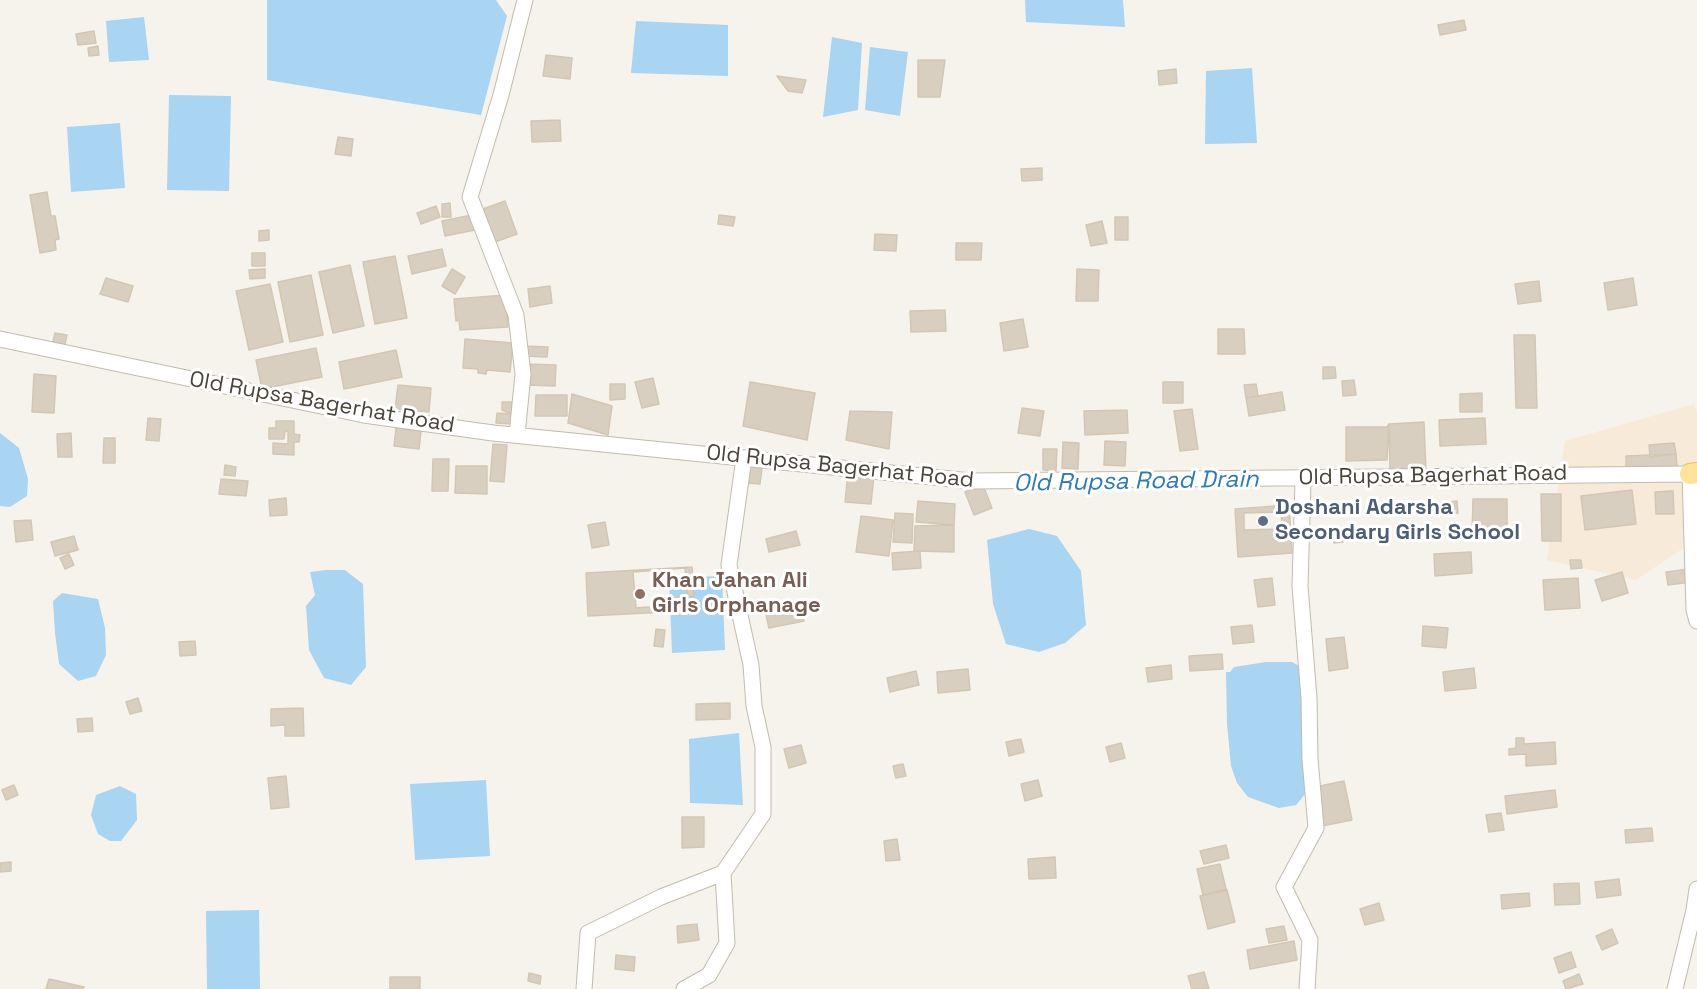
<!DOCTYPE html>
<html>
<head>
<meta charset="utf-8">
<style>
  body { margin:0 }
  canvas { display:block; background:#f6f3ec }
</style>
</head>
<body>
<canvas width="1697" height="989"></canvas>
<script>
const c = document.querySelector('canvas').getContext('2d');
c.lineJoin = 'round';
function paint(path, color) {
  c.fillStyle = color;
  c.fill(path, 'evenodd');
}
function shape(rows) {
  const path = new Path2D();
  for (const r of rows) {
    path.moveTo(r[0], r[1]);
    for (let i = 2; i < r.length; i += 2) path.lineTo(r[i], r[i + 1]);
  }
  return path;
}
function stroke(path, color, width, dash) {
  c.strokeStyle = color;
  c.lineWidth = width;
  c.lineCap = dash ? 'butt' : 'round';
  c.setLineDash(dash || []);
  c.stroke(path);
}
function label(font, color, halo, rows, align = 'center') {
  c.font = font + ' "Space Grotesk",sans-serif';
  c.lineWidth = 6;
  c.setLineDash([]);
  c.textBaseline = 'middle';
  c.strokeStyle = halo;
  c.fillStyle = color;
  for (const [text, x, y, turn = 0] of rows) {
    c.save();
    c.translate(x, y);
    c.rotate((+turn || 0) * Math.PI / 180);
    c.textAlign = isNaN(turn) ? turn : align;
    if (halo) c.strokeText(text, 0, 0);
    c.fillText(text, 0, 0);
    c.restore();
  }
}
paint(shape([
  [1694,404,1697,412,1697,539,1636,580,1547,560,1565,441]
]), '#f7ead8');
paint(shape([
  [267,0,496,0,507,16,481,115,267,80],
  [1025,0,1123,0,1125,27,1026,22],
  [144,17,149,60,109,62,106,21],
  [636,21,728,25,728,76,631,73],
  [832,37,862,43,858,110,823,117],
  [870,47,908,52,900,116,865,110],
  [1252,68,1257,143,1205,144,1206,71],
  [169,95,231,96,229,191,167,190],
  [120,123,125,188,71,192,67,127],
  [0,433,19,448,28,479,27,496,10,507,0,506],
  [1029,529,1057,536,1081,571,1086,625,1065,643,1039,652,1006,644,993,604,987,540],
  [326,570,345,570,363,584,366,667,351,685,324,678,309,650,306,606,315,595,310,572],
  [722,576,725,650,672,653,669,578],
  [62,593,98,599,105,628,106,655,96,676,78,681,59,664,55,633,53,601],
  [1266,662,1292,662,1301,667,1306,793,1296,805,1279,808,1248,797,1237,783,1231,766,1227,724,1226,672,1230,672,1234,667],
  [739,733,743,805,690,803,689,739],
  [486,780,490,856,415,860,410,784],
  [120,786,136,794,137,820,121,841,110,841,98,834,91,815,96,795],
  [259,910,260,989,207,989,206,911]
]), '#a9d4f2');
const building = shape([
  [1464,20,1466,30,1440,35,1438,25,1464,20],
  [94,31,96,43,78,45,76,34,94,31],
  [98,46,99,55,89,56,88,48,98,46],
  [546,55,572,58,570,79,543,76,546,55],
  [918,60,945,60,940,97,918,97,918,60],
  [1176,69,1177,83,1159,85,1158,71,1176,69],
  [777,76,806,80,802,93,788,91,777,76],
  [560,120,561,141,532,142,531,121,560,120],
  [338,137,353,139,351,156,335,154,338,137],
  [1042,168,1042,180,1022,181,1021,169,1042,168],
  [47,192,51,216,55,216,59,239,55,240,56,250,40,253,30,195,47,192],
  [505,201,517,234,495,242,483,209,505,201],
  [450,203,451,217,442,217,442,204,450,203],
  [436,206,440,217,421,224,417,213,436,206],
  [472,215,475,230,445,236,442,221,472,215],
  [719,215,735,217,733,226,718,224,719,215],
  [1115,217,1128,217,1128,240,1115,240,1115,217],
  [1102,221,1107,243,1091,246,1086,225,1102,221],
  [269,230,269,240,259,241,259,231,269,230],
  [875,234,897,235,896,251,874,250,875,234],
  [956,243,982,243,981,260,956,260,956,243],
  [442,249,446,266,412,274,408,256,442,249],
  [252,253,265,253,265,266,252,266,252,253],
  [395,256,407,318,375,324,363,262,395,256],
  [350,265,364,326,333,333,319,272,350,265],
  [265,269,265,278,250,279,249,270,265,269],
  [452,269,465,277,455,294,442,286,452,269],
  [1077,269,1099,270,1098,301,1076,301,1077,269],
  [311,275,323,335,290,342,278,282,311,275],
  [106,278,133,286,128,302,100,294,106,278],
  [1633,278,1637,305,1608,310,1604,283,1633,278],
  [1539,281,1541,301,1518,304,1515,284,1539,281],
  [270,284,283,342,249,350,236,291,270,284],
  [550,286,552,303,530,307,528,289,550,286],
  [506,295,508,327,460,330,459,320,456,321,454,299,506,295],
  [945,310,946,331,911,332,910,311,945,310],
  [1023,319,1028,347,1004,351,1000,323,1023,319],
  [1218,329,1244,329,1245,354,1218,354,1218,329],
  [55,333,67,335,64,349,52,346,55,333],
  [1514,335,1535,335,1537,408,1516,408,1514,335],
  [465,339,513,343,510,372,487,370,486,374,478,373,478,369,463,368,465,339],
  [523,346,548,347,547,357,523,356,523,346],
  [316,348,322,377,262,389,256,360,316,348],
  [396,350,402,377,344,389,339,362,396,350],
  [528,364,556,365,555,386,527,385,528,364],
  [1323,367,1335,367,1336,378,1323,379,1323,367],
  [34,374,56,376,54,413,32,412,34,374],
  [653,378,659,404,642,408,635,382,653,378],
  [1354,380,1356,395,1343,396,1342,381,1354,380],
  [750,382,815,393,807,440,743,426,750,382],
  [1163,382,1183,382,1183,403,1163,403,1163,382],
  [610,384,625,384,625,399,610,400,610,384],
  [1256,384,1258,396,1246,398,1244,385,1256,384],
  [398,385,431,388,429,412,395,409,398,385],
  [1282,392,1285,410,1249,416,1246,398,1282,392],
  [1482,393,1482,412,1460,412,1460,394,1482,393],
  [572,394,612,406,608,435,568,423,572,394],
  [536,395,567,395,567,416,535,416,536,395],
  [502,402,512,402,512,414,502,410,502,402],
  [1022,408,1044,411,1040,436,1018,433,1022,408],
  [1192,409,1198,449,1180,451,1174,411,1192,409],
  [1127,410,1128,433,1085,435,1084,411,1127,410],
  [850,411,892,412,889,449,846,440,850,411],
  [497,413,512,414,511,424,496,423,497,413],
  [148,418,161,419,159,441,146,440,148,418],
  [1485,418,1486,444,1440,446,1439,420,1485,418],
  [276,421,294,421,294,434,300,435,299,442,294,442,294,455,273,454,273,443,288,444,288,431,285,431,284,439,269,439,269,428,276,428,276,421],
  [1424,422,1426,472,1390,473,1389,424,1424,422],
  [1389,424,1387,460,1346,461,1346,427,1387,427,1389,424],
  [396,428,421,431,419,449,394,446,396,428],
  [71,433,72,457,58,457,57,434,71,433],
  [104,438,115,438,115,463,103,463,104,438],
  [1105,441,1126,442,1125,466,1104,465,1105,441],
  [1063,442,1079,443,1078,469,1062,468,1063,442],
  [1674,443,1676,454,1650,457,1649,445,1674,443],
  [493,444,507,445,504,482,490,481,493,444],
  [1043,449,1057,449,1056,471,1043,470,1043,449],
  [1676,454,1677,466,1626,468,1626,456,1676,454],
  [433,459,449,459,448,491,432,491,433,459],
  [225,465,236,467,235,476,224,475,225,465],
  [456,466,487,466,487,494,455,493,456,466],
  [749,466,762,468,760,484,747,483,749,466],
  [848,472,874,475,871,504,845,502,848,472],
  [221,479,248,481,246,496,219,494,221,479],
  [983,485,992,508,974,515,965,492,983,485],
  [1632,490,1636,524,1585,530,1581,496,1632,490],
  [1673,491,1674,514,1656,514,1655,492,1673,491],
  [1541,494,1561,494,1561,541,1542,541,1541,494],
  [286,498,287,515,270,516,269,500,286,498],
  [1473,499,1507,499,1507,534,1472,534,1473,499],
  [918,501,955,504,954,525,916,522,918,501],
  [1457,501,1458,513,1438,515,1437,503,1457,501],
  [1289,505,1292,553,1238,557,1235,509,1289,505],
  [1281,512,1282,529,1244,530,1244,513,1281,512],
  [895,513,913,514,912,543,893,542,895,513],
  [861,516,893,520,889,556,856,552,861,516],
  [31,520,33,540,16,542,14,521,31,520],
  [605,522,609,545,592,548,588,525,605,522],
  [954,525,954,552,914,551,915,526,954,525],
  [1340,528,1343,542,1334,543,1332,529,1340,528],
  [796,531,800,545,769,552,766,539,796,531],
  [74,536,78,550,55,556,51,542,74,536],
  [920,551,921,568,893,570,892,553,920,551],
  [1471,552,1472,573,1435,576,1434,554,1471,552],
  [69,554,74,565,65,569,60,558,69,554],
  [1570,560,1581,560,1582,568,1571,569,1570,560],
  [692,567,694,596,666,598,667,612,588,616,586,573,692,567],
  [685,568,688,604,636,608,633,572,685,568],
  [1690,569,1691,582,1668,585,1666,572,1690,569],
  [1622,572,1628,593,1602,601,1595,580,1622,572],
  [1272,578,1275,605,1258,607,1254,580,1272,578],
  [1578,578,1580,608,1545,610,1543,580,1578,578],
  [800,603,804,621,769,628,765,610,800,603],
  [1252,625,1254,642,1233,644,1231,627,1252,625],
  [1423,626,1448,628,1446,648,1422,646,1423,626],
  [656,629,665,630,663,647,654,646,656,629],
  [1344,637,1348,668,1329,671,1326,639,1344,637],
  [195,641,196,655,180,656,179,642,195,641],
  [1222,654,1223,669,1190,671,1189,656,1222,654],
  [1171,665,1172,679,1148,682,1146,668,1171,665],
  [1474,668,1476,688,1445,691,1443,672,1474,668],
  [968,669,970,690,938,693,937,672,968,669],
  [916,671,919,685,890,692,887,678,916,671],
  [138,698,142,711,130,714,126,702,138,698],
  [730,703,730,719,696,720,696,704,730,703],
  [303,708,304,736,285,736,285,725,271,726,271,709,303,708],
  [92,718,93,731,78,732,77,719,92,718],
  [1516,738,1524,738,1524,744,1555,742,1556,764,1526,766,1526,754,1509,755,1509,749,1516,748,1516,738],
  [1021,739,1024,752,1009,756,1006,742,1021,739],
  [1121,743,1125,758,1110,762,1106,747,1121,743],
  [801,745,806,763,789,768,784,749,801,745],
  [903,764,906,776,896,778,893,766,903,764],
  [286,776,289,807,271,809,268,778,286,776],
  [1038,780,1042,796,1025,801,1021,784,1038,780],
  [1344,781,1352,820,1322,826,1315,787,1344,781],
  [14,785,18,795,6,800,2,790,14,785],
  [1555,790,1557,807,1507,814,1505,796,1555,790],
  [1501,813,1504,830,1489,832,1486,815,1501,813],
  [682,817,704,817,704,847,682,848,682,817],
  [1652,828,1653,841,1626,843,1625,830,1652,828],
  [897,839,900,860,886,861,884,841,897,839],
  [1226,845,1229,858,1204,864,1200,851,1226,845],
  [1055,857,1056,878,1029,879,1028,859,1055,857],
  [11,862,11,871,0,872,0,863,11,862],
  [1220,864,1226,889,1203,895,1197,869,1220,864],
  [1619,879,1621,895,1597,898,1595,882,1619,879],
  [1579,883,1580,904,1555,905,1554,884,1579,883],
  [1227,890,1235,922,1208,929,1200,896,1227,890],
  [1529,893,1530,906,1502,909,1501,895,1529,893],
  [1379,903,1384,920,1365,925,1360,909,1379,903],
  [697,924,699,940,678,943,677,926,697,924],
  [1284,926,1287,940,1269,943,1266,929,1284,926],
  [1612,929,1618,943,1602,950,1596,936,1612,929],
  [1294,941,1297,960,1250,969,1247,950,1294,941],
  [1571,952,1576,967,1559,973,1554,958,1571,952],
  [616,955,635,957,634,971,615,969,616,955],
  [1204,972,1209,989,1192,989,1188,976,1204,972],
  [529,973,541,976,540,984,528,981,529,973],
  [1579,974,1583,984,1566,989,1563,981,1579,974],
  [390,977,420,977,420,989,390,989,390,977],
  [49,979,84,987,83,989,46,989,49,979]
]);
paint(building, '#d8cfc1');
stroke(building, '#d3c7b4', 1.5);
const minor = shape([
  [0,339,364,415,493,433,971,481,1690,474,1694,610,1697,621],
  [517,435,523,374,516,315,470,197,501,95,525,0],
  [1303,480,1300,586,1309,698,1310,759,1316,828,1284,887,1310,940,1307,989],
  [584,989,588,933,661,897,723,873],
  [684,989,709,975,727,943,723,873,763,814,763,747,754,706,751,665,729,565,744,458],
  [1675,989,1694,910,1697,889]
]);
const major = shape([
  [1690,474,1697,473]
]);
stroke(minor, '#c2bbae', 17);
stroke(major, '#e6c16a', 22);
stroke(minor, '#fff', 15);
stroke(major, '#ffe39c', 20);
for (const [x, y, r, color] of [
  [1263,521,6,"#5c6f8a"],
  [640,594,6,"#8d6e63"]
]) {
  const dot = new Path2D();
  dot.arc(x, y, r, 0, 2 * Math.PI);
  c.fillStyle = color;
  c.fill(dot);
  stroke(dot, '#fff', 2);
}
label('22px', '#4b4439', '#fff', [
  ["Old Rupsa Bagerhat Road",322,403,10],
  ["Old Rupsa Bagerhat Road",840,467,6],
  ["Old Rupsa Bagerhat Road",1433,476,-1]
]);
label('bold 22px', '#4e5e75', '#fff', [
  ["Doshani Adarsha",1275,508],
  ["Secondary Girls School",1275,533]
], 'left');
label('bold 22px', '#785e54', '#fff', [
  ["Khan Jahan Ali",652,581],
  ["Girls Orphanage",652,606]
], 'left');
label('italic 24px', '#2e7ab2', '#fff', [
  ["Old Rupsa Road Drain",1136,482,-1]
]);
</script>
</body>
</html>
